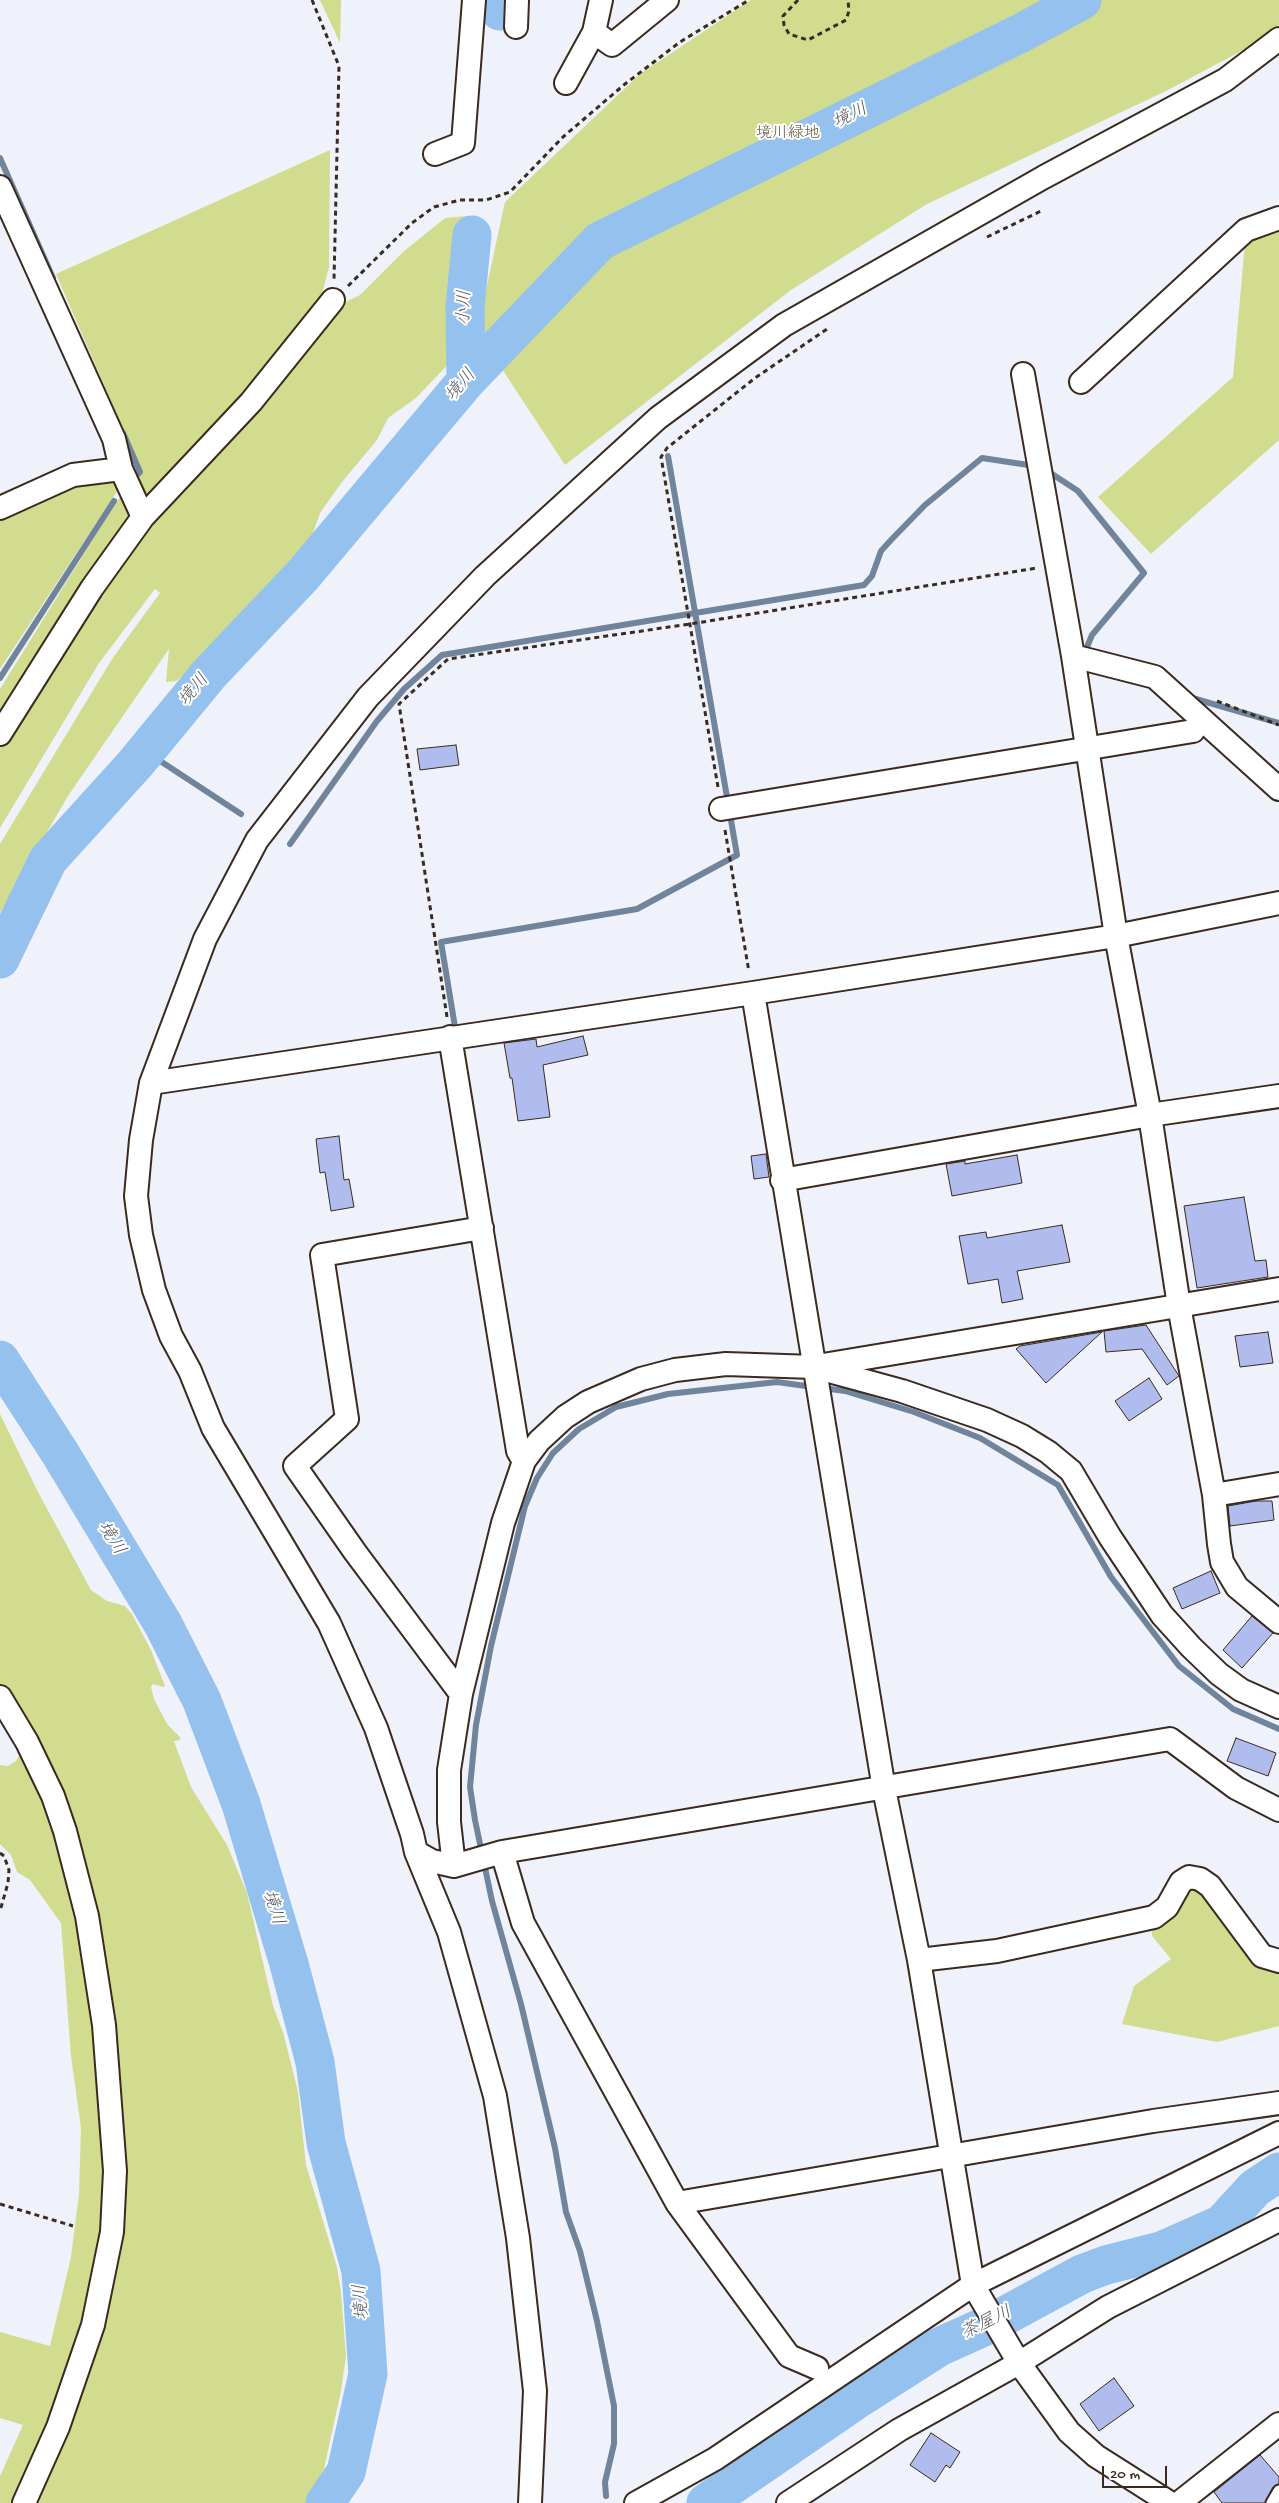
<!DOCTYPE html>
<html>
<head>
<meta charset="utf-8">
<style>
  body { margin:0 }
  #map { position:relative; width:1279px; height:2503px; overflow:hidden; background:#eff2fb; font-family:"Gochi Hand",sans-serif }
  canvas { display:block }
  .scale { position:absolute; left:1102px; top:2466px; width:65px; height:22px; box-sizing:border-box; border:2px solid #3b2a1e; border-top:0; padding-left:6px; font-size:15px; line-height:18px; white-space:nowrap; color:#3b2a1e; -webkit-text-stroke:4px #fff; paint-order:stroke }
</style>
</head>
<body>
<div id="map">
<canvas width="1279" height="2503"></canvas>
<div class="scale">20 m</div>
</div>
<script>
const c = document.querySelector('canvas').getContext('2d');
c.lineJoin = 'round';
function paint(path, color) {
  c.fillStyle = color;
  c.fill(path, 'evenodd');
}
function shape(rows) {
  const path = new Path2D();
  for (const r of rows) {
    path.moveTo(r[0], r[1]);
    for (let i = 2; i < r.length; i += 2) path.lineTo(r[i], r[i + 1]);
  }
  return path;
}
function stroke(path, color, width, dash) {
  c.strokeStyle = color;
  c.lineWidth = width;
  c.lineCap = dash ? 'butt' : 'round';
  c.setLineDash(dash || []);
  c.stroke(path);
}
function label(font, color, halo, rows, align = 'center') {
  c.font = font + ' "Gochi Hand","Klee One",sans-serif';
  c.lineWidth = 4;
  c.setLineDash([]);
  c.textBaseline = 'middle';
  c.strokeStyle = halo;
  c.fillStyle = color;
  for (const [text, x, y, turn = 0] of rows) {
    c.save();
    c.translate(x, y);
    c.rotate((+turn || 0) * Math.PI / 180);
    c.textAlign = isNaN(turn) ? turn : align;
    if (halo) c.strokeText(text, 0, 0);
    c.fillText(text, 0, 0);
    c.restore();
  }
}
paint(shape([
  [320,0,341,0,340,43],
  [751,0,1279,0,1279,31,1168,90,927,204,791,290,565,465,477,331,505,202,640,74],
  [330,150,329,267,321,298,306,323,155,499,143,498,135,482,142,473,56,274],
  [467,216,467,225,461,233,457,308,457,355,416,398,388,418,377,440,342,482,320,513,308,548,300,562,248,610,189,671,176,681,166,682,169,649,68,796,0,913,0,844,112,659,160,593,155,589,99,663,0,828,0,748,29,700,121,561,227,443,337,306,360,295,403,252,445,218],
  [1279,225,1279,440,1151,554,1098,497,1233,377,1245,243],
  [109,475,122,484,0,669,0,513,77,479],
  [126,491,133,519,0,721,0,689,116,502],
  [0,1414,38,1492,91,1590,107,1601,125,1606,132,1614,151,1650,165,1686,163,1687,153,1684,151,1687,154,1699,167,1724,180,1737,180,1740,174,1741,175,1744,191,1787,227,1845,247,1893,273,2006,283,2032,298,2092,306,2165,337,2267,341,2292,346,2356,341,2391,324,2469,306,2503,34,2503,116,2262,124,2209,121,2145,99,1938,6,1692,0,1684],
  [22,1751,29,1753,70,1871,108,2119,105,2231,71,2377,18,2503,0,2503,0,2476,23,2425,0,2418,0,2332,50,2346,71,2257,79,2194,81,2128,71,2056,61,1923,30,1880,17,1872,11,1855,0,1844,0,1765,8,1766,16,1761],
  [1191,1883,1279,1968,1279,2026,1217,2042,1122,2024,1134,1986,1171,1959,1152,1936,1152,1925]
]), '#d1dc8f');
stroke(shape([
  [0,158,53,278],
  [123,433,140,472,137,475],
  [1046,470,1078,491,1144,573,1092,635,1084,654],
  [0,678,114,501],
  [1189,697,1279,723],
  [145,751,241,814],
  [290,844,377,721,404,689,442,655,864,585,872,576,881,551,891,540,925,505,982,458,1035,466],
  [456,1033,441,942,637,909,737,855,668,456],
  [823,1388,845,1391,914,1412,980,1438,1058,1485,1111,1577,1179,1666,1233,1709,1279,1729],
  [606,2496,605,2482,614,2444,614,2406,597,2321,580,2251,566,2212,555,2148,521,2004,492,1901,475,1820,470,1787,476,1725,491,1646,525,1506,537,1478,553,1453,579,1429,616,1407,668,1394,777,1382,813,1387]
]), '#70859b', 6);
stroke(shape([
  [496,0,500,11],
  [466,381,465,307,472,235],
  [0,959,48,860,135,764,210,673,303,575,466,381,600,241,1023,32,1082,0],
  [0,1360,60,1453,163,1624,202,1701,241,1804,289,1964,315,2062,326,2143,361,2271,368,2374,346,2472,325,2503],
  [706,2503,859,2398,939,2347,988,2325,1082,2274,1106,2265,1161,2251,1222,2224,1255,2188,1279,2172]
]), '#94c1ee', 39);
const building = shape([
  [456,745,459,765,420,770,417,749,456,745],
  [583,1036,588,1055,543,1065,550,1117,518,1121,512,1078,510,1078,504,1043,536,1039,537,1047,583,1036],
  [339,1136,344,1180,349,1179,354,1207,331,1211,325,1172,320,1173,316,1139,339,1136],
  [766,1154,769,1177,754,1179,751,1156,766,1154],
  [1017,1155,1022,1183,952,1196,946,1164,965,1161,965,1164,1017,1155],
  [1244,1197,1255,1261,1266,1260,1268,1277,1197,1288,1184,1206,1244,1197],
  [1062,1225,1070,1262,1017,1271,1023,1299,1002,1303,998,1279,968,1284,959,1236,986,1232,987,1238,1062,1225],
  [1146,1325,1179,1376,1167,1385,1142,1349,1106,1352,1104,1331,1146,1325],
  [1102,1332,1046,1383,1016,1349,1020,1346,1102,1332],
  [1268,1332,1273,1363,1240,1367,1235,1336,1268,1332],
  [1149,1378,1162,1399,1129,1421,1115,1401,1149,1378],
  [1256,1501,1272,1501,1274,1520,1230,1526,1228,1506,1256,1501],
  [1211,1571,1220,1593,1182,1609,1173,1588,1211,1571],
  [1252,1616,1273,1633,1242,1668,1223,1650,1252,1616],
  [1236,1738,1276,1753,1268,1776,1227,1761,1236,1738],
  [1114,2378,1134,2406,1099,2431,1080,2404,1114,2378],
  [931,2433,960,2452,950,2468,946,2465,935,2482,910,2465,931,2433],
  [1260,2455,1279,2477,1279,2484,1273,2487,1265,2503,1222,2503,1214,2492,1260,2455]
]);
paint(building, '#b0bced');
stroke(building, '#3b2a1e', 1);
const service = shape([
  [1272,2503,1279,2491]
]);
const minor = shape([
  [516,27,517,0],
  [594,32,612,45,667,0],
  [1279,39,1225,80,1044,177,784,325,658,418,485,576,368,697,257,840,205,939,151,1083,141,1140,136,1196,141,1235,154,1290,171,1336,190,1371,213,1428,329,1623,376,1728,412,1834,416,1852,432,1861,454,1866,502,1852,1170,1739,1236,1788,1279,1810],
  [566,83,594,32,601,0],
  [435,154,463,143,474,0],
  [0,187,114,439,121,469,143,517],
  [1023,374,1073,656,1116,936,1150,1115,1179,1306,1214,1495,1219,1544,1222,1562,1237,1587,1279,1622],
  [1081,382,1246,230,1279,218],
  [0,508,73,475,121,469],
  [1073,656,1155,677,1279,789],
  [0,734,92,588,143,517,251,402,333,300],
  [721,809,1193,731],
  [753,993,884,1789,919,1960,973,2285,1019,2363,1069,2432,1096,2456,1170,2503],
  [450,1037,518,1451,524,1461],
  [151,1083,753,993,1116,936,1279,903],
  [782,1180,1150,1115,1279,1096],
  [823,1365,1279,1289],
  [1214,1495,1279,1484],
  [461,1694,355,1552,295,1466,347,1419,322,1255,482,1228],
  [0,1697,27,1742,53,1796,65,1831,87,1916,104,2025,115,2171,112,2232,93,2325,58,2427,24,2503],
  [416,1852,449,1932,495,2096,518,2238,535,2391,530,2503],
  [502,1852,523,1923,677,2203,789,2356,817,2368],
  [454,1866,449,1822,449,1770,461,1694,503,1523,524,1461,539,1441,565,1417,588,1402,641,1379,675,1370,726,1364,814,1367,902,1391,987,1420,1022,1436,1048,1452,1071,1471,1110,1537,1162,1615,1191,1647,1219,1674,1241,1690,1279,1707],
  [919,1960,997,1951,1154,1917,1167,1907,1181,1882,1189,1877,1200,1879,1210,1886,1262,1956,1279,1961],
  [677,2203,1153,2121,1279,2103],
  [636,2503,715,2459,973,2285,1279,2133],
  [788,2503,899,2430,1019,2363,1108,2307,1279,2220],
  [1179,2503,1279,2424]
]);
stroke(service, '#3b2a1e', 15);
stroke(minor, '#3b2a1e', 26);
stroke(shape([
  [312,0,339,66,334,280],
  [798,0,783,16,784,25,789,34,808,40,846,20,849,11,848,0],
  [987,237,1041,211],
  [348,286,412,223,434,207,460,200,486,200,510,192,563,137,625,84,680,42,749,0],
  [1217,701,1279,725],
  [718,787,661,457,667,448,755,378,830,327],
  [725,830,749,972],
  [447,1017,399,704,448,659,690,624,1037,568],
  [0,1853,4,1856,9,1870,8,1883,0,1911],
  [0,2204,73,2226]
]), '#3b2a1e', 3, [5, 4]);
stroke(service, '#fff', 11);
stroke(minor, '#fff', 22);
label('16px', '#60563a', '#fff', [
  ["境川緑地",788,135]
]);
label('italic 18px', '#56575c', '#fff', [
  ["境川",851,117,-26],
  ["小川",466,308,-88],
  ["境川",462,386,-49],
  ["境川",195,691,-50],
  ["境川",110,1539,58],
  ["境川",272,1908,73],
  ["境川",363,2302,-94],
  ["茶屋川",987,2324,-26]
]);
</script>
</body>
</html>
